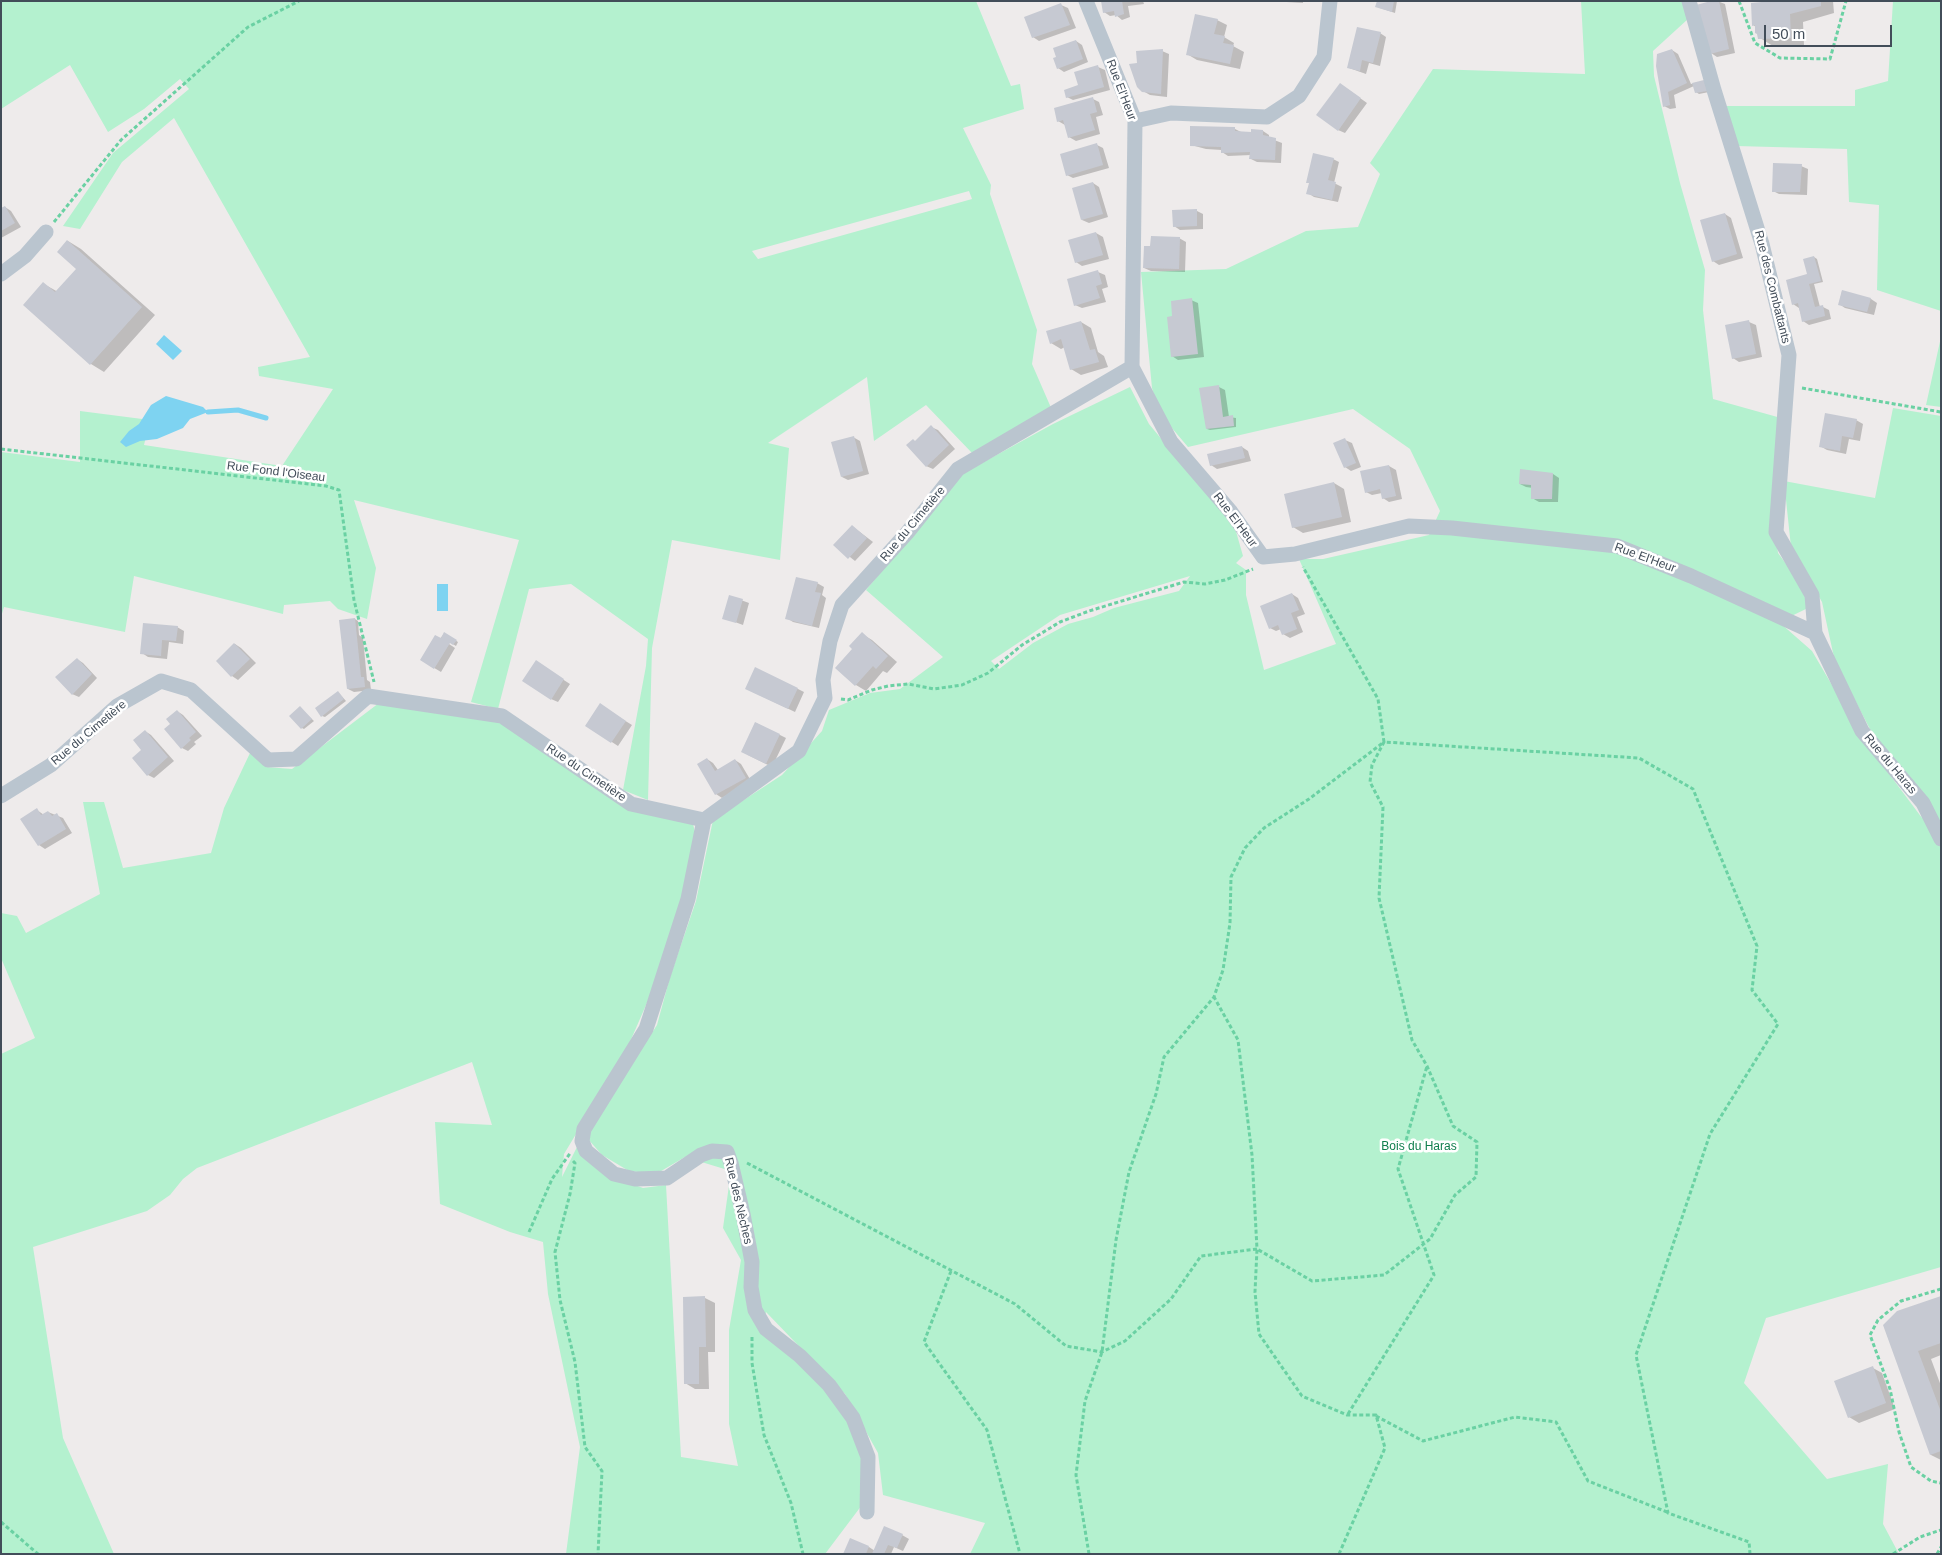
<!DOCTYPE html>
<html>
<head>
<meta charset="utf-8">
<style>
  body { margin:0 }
  #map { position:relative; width:1942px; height:1555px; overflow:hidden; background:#eeebeb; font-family:Helvetica,sans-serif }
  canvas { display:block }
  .frame { position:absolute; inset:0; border:2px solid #424d59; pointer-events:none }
  .scale { position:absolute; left:1764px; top:25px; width:128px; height:22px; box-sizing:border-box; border:2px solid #424d59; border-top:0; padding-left:6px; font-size:15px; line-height:18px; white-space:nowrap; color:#424d59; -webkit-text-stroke:4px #fff; paint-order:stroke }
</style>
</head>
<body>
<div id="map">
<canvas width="1942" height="1555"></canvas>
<div class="frame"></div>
<div class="scale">50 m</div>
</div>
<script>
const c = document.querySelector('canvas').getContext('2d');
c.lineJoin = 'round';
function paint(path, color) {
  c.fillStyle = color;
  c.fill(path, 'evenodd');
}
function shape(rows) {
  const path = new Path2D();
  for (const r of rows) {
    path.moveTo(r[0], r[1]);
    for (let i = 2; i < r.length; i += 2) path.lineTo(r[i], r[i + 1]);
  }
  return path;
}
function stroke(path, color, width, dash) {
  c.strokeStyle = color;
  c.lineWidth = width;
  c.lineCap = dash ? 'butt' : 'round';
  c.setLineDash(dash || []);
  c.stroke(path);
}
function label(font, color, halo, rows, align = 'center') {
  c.font = font + ' Helvetica,sans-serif';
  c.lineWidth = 5;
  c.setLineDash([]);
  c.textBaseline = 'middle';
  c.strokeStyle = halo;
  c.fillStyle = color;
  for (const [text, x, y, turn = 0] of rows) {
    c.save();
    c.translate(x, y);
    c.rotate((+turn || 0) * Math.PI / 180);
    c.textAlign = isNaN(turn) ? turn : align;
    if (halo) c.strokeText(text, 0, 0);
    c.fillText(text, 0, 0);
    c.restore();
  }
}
paint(shape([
  [1,1,976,1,1011,86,1020,84,1024,109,963,128,991,185,990,194,1037,330,1032,364,1052,410,972,453,926,405,874,441,867,377,768,443,789,448,780,560,672,540,652,648,648,800,623,790,646,666,648,639,571,584,529,589,498,709,471,702,519,540,354,500,376,568,367,619,338,609,330,601,284,605,283,614,134,576,125,632,4,607,1,617,1,452,80,462,80,411,150,420,144,445,282,466,333,389,259,376,258,367,310,357,174,118,122,162,80,229,63,226,113,153,189,89,180,79,144,109,108,132,70,65,1,109],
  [969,191,972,199,758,259,752,251],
  [1581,1,1683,1,1688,19,1653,51,1654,76,1680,183,1705,270,1703,310,1713,399,1781,418,1772,504,1778,553,1807,592,1808,608,1779,622,1812,651,1866,743,1922,818,1911,778,1872,733,1835,662,1822,602,1791,547,1784,481,1875,498,1893,408,1941,416,1941,1267,1766,1318,1744,1383,1827,1479,1888,1464,1883,1524,1899,1554,970,1554,985,1523,883,1495,878,1453,845,1394,766,1312,763,1331,828,1387,853,1425,865,1463,865,1501,825,1554,566,1554,580,1447,548,1294,543,1242,510,1232,440,1204,435,1122,492,1125,472,1062,197,1168,183,1179,170,1195,147,1211,33,1247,63,1438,114,1554,1,1554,1,1054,35,1038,1,958,1,913,17,916,26,933,100,894,83,802,104,802,123,868,211,853,224,808,250,753,266,767,292,769,379,703,500,721,627,805,692,820,696,836,690,879,656,982,626,1051,564,1154,562,1177,577,1147,616,1178,643,1188,666,1185,681,1457,738,1466,729,1424,729,1330,741,1260,723,1228,731,1171,685,1157,656,1174,629,1171,602,1155,588,1139,589,1129,657,1025,670,977,696,901,713,820,782,775,822,731,829,710,870,693,900,689,943,657,866,590,960,475,1053,424,1130,387,1149,424,1235,528,1243,556,1236,563,1246,570,1246,595,1264,670,1336,644,1299,559,1323,559,1429,535,1440,511,1410,449,1353,409,1188,447,1160,414,1152,388,1141,272,1226,269,1306,231,1358,227,1380,174,1370,163,1433,69,1585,74],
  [1190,576,1179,591,1114,608,1093,617,1068,624,1033,643,999,669,991,661,1060,615],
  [1893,1,1941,1,1941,311,1877,290,1879,205,1849,202,1847,149,1736,146,1724,106,1855,106,1855,90,1888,81],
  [1941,337,1941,407,1926,405]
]), '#b4f1cf');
paint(shape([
  [164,335,182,351,173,360,156,344],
  [166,396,203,407,208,412,190,419,183,428,157,439,140,441,126,447,120,442,129,431,139,424,151,405],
  [437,584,448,584,448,611,437,611]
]), '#7ed3f1');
paint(shape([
  [1103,1,1143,1,1144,4,1128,6,1130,17,1122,20,1116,15,1110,16,1104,12],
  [1270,1,1303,1,1303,3],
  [1378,1,1397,1,1395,13,1380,8],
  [1717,1,1725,4,1735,53,1717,57,1711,53],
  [1784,1,1833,1,1834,13,1803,22,1804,45,1773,46,1760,38,1756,27,1753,25],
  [1061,5,1068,8,1076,28,1039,41,1033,37],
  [1217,20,1227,25,1224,37,1234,43,1233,46,1244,52,1240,69,1197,60,1187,54],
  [1380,33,1386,37,1380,66,1369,63,1366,74,1349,68],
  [1076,41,1082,45,1088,62,1064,72,1058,68],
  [1672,50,1678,54,1691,84,1704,81,1709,92,1699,94,1696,92,1694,86,1674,95,1676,108,1670,109,1664,106],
  [1162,51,1169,54,1167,97,1150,95,1143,91,1139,64],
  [1098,67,1105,70,1110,90,1073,100,1067,97],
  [1346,88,1367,103,1345,133,1338,130],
  [1093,99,1099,102,1103,115,1096,117,1100,134,1076,141,1069,137,1065,125,1058,121],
  [1235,129,1241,132,1252,134,1252,130,1263,131,1269,135,1269,138,1282,143,1281,163,1257,162,1251,159,1251,155,1228,156,1222,152,1222,150,1206,149,1191,145],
  [1097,145,1103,148,1109,168,1073,178,1067,175],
  [1333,159,1339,162,1334,183,1342,187,1338,202,1314,197,1308,193],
  [1801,166,1808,169,1807,195,1779,194,1773,191],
  [1093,183,1099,187,1108,217,1089,223,1082,220],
  [5,207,11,211,21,227,1,238,1,210],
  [1197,211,1203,214,1203,229,1180,230,1174,226],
  [1725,214,1731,218,1743,258,1719,265,1713,261],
  [1096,233,1103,237,1109,259,1082,266,1076,262],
  [1179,238,1186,242,1185,272,1151,271,1144,268],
  [68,241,81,249,155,315,104,372,91,364,25,305,44,284,58,292,78,269],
  [1814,257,1817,259,1823,282,1814,284,1820,307,1823,307,1829,310,1831,319,1809,325,1803,321,1799,308,1793,304,1808,275],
  [1098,272,1105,275,1108,287,1102,289,1106,302,1082,308,1075,305],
  [1842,291,1871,299,1877,303,1874,315,1845,308,1839,304],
  [1191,300,1198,303,1204,357,1178,360,1172,356,1174,317],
  [1081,322,1091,328,1098,352,1104,356,1108,367,1081,375,1071,369,1065,347,1061,349,1051,343],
  [1749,322,1756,325,1762,357,1739,362,1733,358],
  [1219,387,1225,390,1229,417,1236,418,1236,427,1210,430,1207,429],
  [1856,420,1863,424,1860,441,1849,439,1846,454,1827,450,1820,446],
  [931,427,938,430,955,449,933,469,926,466],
  [853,437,860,441,869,474,848,480,842,477],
  [1345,440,1352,443,1361,467,1351,471,1345,467],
  [1242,447,1248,451,1251,461,1217,469,1211,465],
  [1389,466,1396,470,1402,499,1389,502,1383,498,1382,493,1372,495,1366,492],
  [1521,471,1553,474,1559,478,1558,502,1539,502,1532,498,1533,488,1526,487,1520,484],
  [1334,483,1344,489,1351,522,1303,533,1293,527],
  [852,526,873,542,855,561,835,545],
  [817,583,824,587,822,595,826,598,819,628,793,622,787,618],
  [1292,594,1298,598,1305,614,1297,617,1303,632,1290,638,1283,634,1281,629,1276,631,1270,628],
  [730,596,749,603,743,625,724,618],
  [355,619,358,621,359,635,363,638,367,680,370,682,371,690,354,692,348,689],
  [177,627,184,631,183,644,169,642,167,659,148,657,142,653],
  [444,634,458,642,456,646,444,639,443,640,455,648,441,672,421,660],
  [862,634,872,640,897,662,887,673,883,671,866,691,856,685,837,668,854,649],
  [235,644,241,648,256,663,238,680,232,676,217,661],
  [77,659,83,663,97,678,79,697,72,694],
  [542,666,570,684,558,702,551,699],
  [798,689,804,692,795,712,753,692],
  [338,692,346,701,325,717,322,716],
  [300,708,314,721,304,729,302,728],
  [606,709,632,725,618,746,586,725],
  [177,711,183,715,202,736,194,742,196,744,188,751,182,748,172,724],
  [756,723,786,738,772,767,748,755],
  [145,731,151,735,174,761,154,778,148,775,143,750],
  [707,759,713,763,718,770,735,760,741,764,751,781,722,798,716,794],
  [37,810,44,815,48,812,63,818,72,833,45,849,39,845],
  [1941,1297,1941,1355,1931,1359,1941,1386,1941,1460,1931,1455,1884,1326],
  [705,1298,715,1303,715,1352,708,1352,709,1389,695,1389,685,1383],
  [1873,1368,1882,1373,1895,1409,1859,1423,1849,1417],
  [902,1535,909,1539,903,1551,894,1547,891,1554,845,1554,869,1547,875,1551]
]), '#0003');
stroke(shape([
  [208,412,238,410,266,418]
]), '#7ed3f1', 5);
paint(shape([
  [1101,1,1122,1,1124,14,1115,17,1114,11,1103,13],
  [1377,1,1394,1,1392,12,1375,7],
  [1711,1,1719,1,1729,49,1710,54,1696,5],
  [1772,1,1821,1,1821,6,1790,14,1791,38,1758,39,1757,34,1755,33,1755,25,1752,26,1751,3],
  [1061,3,1070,25,1032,38,1024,17],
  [1195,14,1218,19,1214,34,1225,36,1223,43,1234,45,1230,64,1186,55],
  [1357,27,1381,32,1373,63,1362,60,1360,71,1347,68],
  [1076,40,1083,59,1057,69,1053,58,1056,57,1053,48],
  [1163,49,1161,94,1142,92,1137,87,1129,64,1137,63,1136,51],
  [1672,49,1687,83,1668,92,1670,105,1663,107,1656,66,1657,54],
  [1098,65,1104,87,1066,98,1064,90,1078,85,1074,72],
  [1704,80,1707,91,1695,93,1692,83],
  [1340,83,1361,98,1338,131,1316,115],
  [1093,97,1097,112,1090,114,1095,130,1068,138,1063,120,1057,122,1054,108],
  [1190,126,1235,127,1235,131,1251,132,1251,129,1263,130,1263,135,1276,138,1275,160,1249,159,1250,152,1221,153,1221,147,1190,146],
  [1097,143,1103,165,1066,176,1060,154],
  [1313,153,1334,158,1328,180,1336,182,1332,200,1306,194,1309,183,1306,183],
  [1773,163,1802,164,1800,192,1772,192],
  [1093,182,1103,214,1081,220,1072,188],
  [5,206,15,223,1,231,1,208],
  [1197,209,1197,226,1173,227,1172,210],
  [1725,213,1737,254,1712,262,1700,220],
  [1096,232,1103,255,1075,263,1068,240],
  [1151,236,1180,237,1179,269,1143,268,1144,246,1150,246],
  [67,240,142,307,90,365,23,305,43,282,55,292,76,269,57,252],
  [1814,256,1821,281,1809,284,1815,307,1823,305,1825,316,1802,322,1798,303,1792,305,1786,280,1807,274,1803,259],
  [1098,270,1102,284,1096,286,1100,298,1074,306,1067,279],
  [1842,290,1871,298,1867,312,1838,305],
  [1192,298,1198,354,1171,357,1167,317,1172,316,1171,301],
  [1749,320,1756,354,1732,359,1725,325],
  [1081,321,1090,350,1095,349,1099,362,1070,370,1061,339,1050,344,1046,331],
  [1219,385,1223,417,1233,415,1234,426,1206,429,1199,388],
  [1825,413,1857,419,1853,438,1842,436,1840,451,1819,447],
  [931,425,949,445,926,467,906,445,913,439,915,441],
  [854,436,863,471,841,477,831,442],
  [1345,438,1356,463,1344,468,1333,443],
  [1242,446,1245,458,1210,466,1207,454],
  [1389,465,1396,496,1382,499,1380,489,1365,493,1360,471],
  [1520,469,1553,473,1552,499,1531,499,1531,485,1519,484],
  [1334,482,1342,517,1292,528,1284,494],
  [852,525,867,538,848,559,833,545],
  [796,577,818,582,815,592,821,593,812,626,785,619],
  [1292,593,1299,610,1291,613,1297,629,1282,635,1278,625,1269,629,1260,606],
  [729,595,743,599,736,623,722,619],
  [355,618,361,677,364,677,365,687,347,689,339,620],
  [143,623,178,626,176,641,162,640,161,656,140,654],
  [444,632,457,640,453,645,450,643,434,669,420,660,435,635,441,638],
  [862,632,888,656,876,669,873,666,855,686,835,668,852,649,849,646],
  [234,643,250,659,231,677,216,661],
  [77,658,92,674,72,695,55,677],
  [536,660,564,679,551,700,522,681],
  [755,667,798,688,788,709,745,689],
  [338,691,344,699,321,717,315,708],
  [600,703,626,721,611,743,585,726],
  [300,706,312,719,301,729,289,716],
  [177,710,196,732,189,738,191,740,181,749,164,729,170,724,166,719],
  [755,722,780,734,766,764,741,752],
  [145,730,168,757,147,776,132,758,141,750,133,740],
  [707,758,715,771,735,759,746,778,715,795,697,764],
  [37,808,41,815,48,811,52,816,57,813,66,829,38,846,20,819],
  [705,1296,706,1347,699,1347,699,1384,684,1384,683,1297],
  [1941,1296,1941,1343,1918,1351,1941,1412,1941,1451,1930,1455,1883,1325,1897,1311],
  [1873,1366,1886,1403,1848,1418,1834,1381],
  [884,1526,903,1534,897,1548,888,1545,884,1554,872,1554],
  [850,1538,869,1546,866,1554,843,1554]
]), '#c6c9d2');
stroke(shape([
  [1739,1,1755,43,1780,58,1830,59,1846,1],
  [54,222,121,140,248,27,299,1],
  [1802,388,1941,412],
  [1,449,326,486,339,490,354,600,374,682],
  [841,699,848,700,872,690,888,686,908,684,934,689,962,685,988,673,1022,645,1060,622,1089,611,1184,582,1205,584,1225,580,1253,569],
  [573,1161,575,1163,570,1194,555,1252,560,1300,575,1362,585,1447,602,1471,598,1554],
  [747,1163,1015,1304,1066,1346,1102,1352,1125,1341,1171,1299,1201,1256,1257,1249,1252,1155,1238,1040,1214,997],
  [529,1232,552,1179,571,1152],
  [951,1271,924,1342,987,1430,1020,1554],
  [1941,1289,1901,1301,1878,1320,1870,1335,1890,1389,1899,1432,1911,1467,1931,1481,1941,1483],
  [752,1337,752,1363,764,1435,791,1503,803,1554],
  [1348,1414,1434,1275,1398,1169,1427,1066],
  [1376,1416,1423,1441,1515,1417,1556,1422,1588,1481,1667,1512],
  [1,1522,38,1554],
  [1089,1554,1076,1475,1085,1401,1102,1352,1116,1240,1129,1172,1156,1094,1164,1057,1214,997,1223,970,1230,923,1231,877,1245,848,1264,828,1309,799,1384,742,1378,699,1303,567],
  [1339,1554,1385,1448,1376,1415,1347,1415,1302,1396,1259,1334,1255,1292,1257,1249,1312,1281,1384,1275,1430,1239,1455,1195,1476,1177,1477,1142,1453,1126,1427,1066,1412,1040,1379,898,1383,807,1370,782,1372,765,1384,742,1639,758,1693,789,1757,946,1752,990,1778,1024,1710,1134,1636,1355,1668,1513,1749,1542,1750,1554],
  [1893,1554,1920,1537,1941,1530],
  [1937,1554,1941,1547]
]), '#6ad1a3', 3, [4, 2.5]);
stroke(shape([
  [1086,1,1135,121,1132,367,1171,442,1231,512,1263,557,1295,554,1409,526,1452,528,1617,546,1691,576,1815,633],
  [1689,1,1714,90,1762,244,1789,355,1776,532,1812,595,1815,633,1862,731,1923,803,1941,839],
  [1135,121,1171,113,1267,117,1299,96,1324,57,1330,1],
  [1,274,25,256,46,232],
  [1,796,51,765,117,706,161,681,191,690,268,760,296,759,368,696,502,716,631,804,704,820,799,751,825,698,823,680,826,663,830,641,842,605,907,533,958,469,1132,367],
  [704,820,688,899,646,1029,584,1129,582,1141,586,1151,614,1174,635,1179,667,1178,701,1155,712,1151,727,1152,731,1163,743,1214,752,1262,751,1287,755,1310,766,1329,800,1356,829,1385,853,1418,868,1457,867,1512]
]), '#bac5cf', 15);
label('12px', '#424d59', '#fff', [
  ["Rue El'Heur",1121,90,69],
  ["Rue des Combattants",1772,287,76],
  ["Rue Fond l'Oiseau",276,472,7],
  ["Rue El'Heur",1235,520,53],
  ["Rue du Cimetière",913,524,-50],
  ["Rue El'Heur",1645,558,20],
  ["Rue du Cimetière",89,733,-40],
  ["Rue du Haras",1890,764,50],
  ["Rue du Cimetière",586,773,34],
  ["Rue des Nèches",738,1201,77]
]);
label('12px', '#107e4d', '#fff', [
  ["Bois du Haras",1419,1147]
]);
</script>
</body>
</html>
